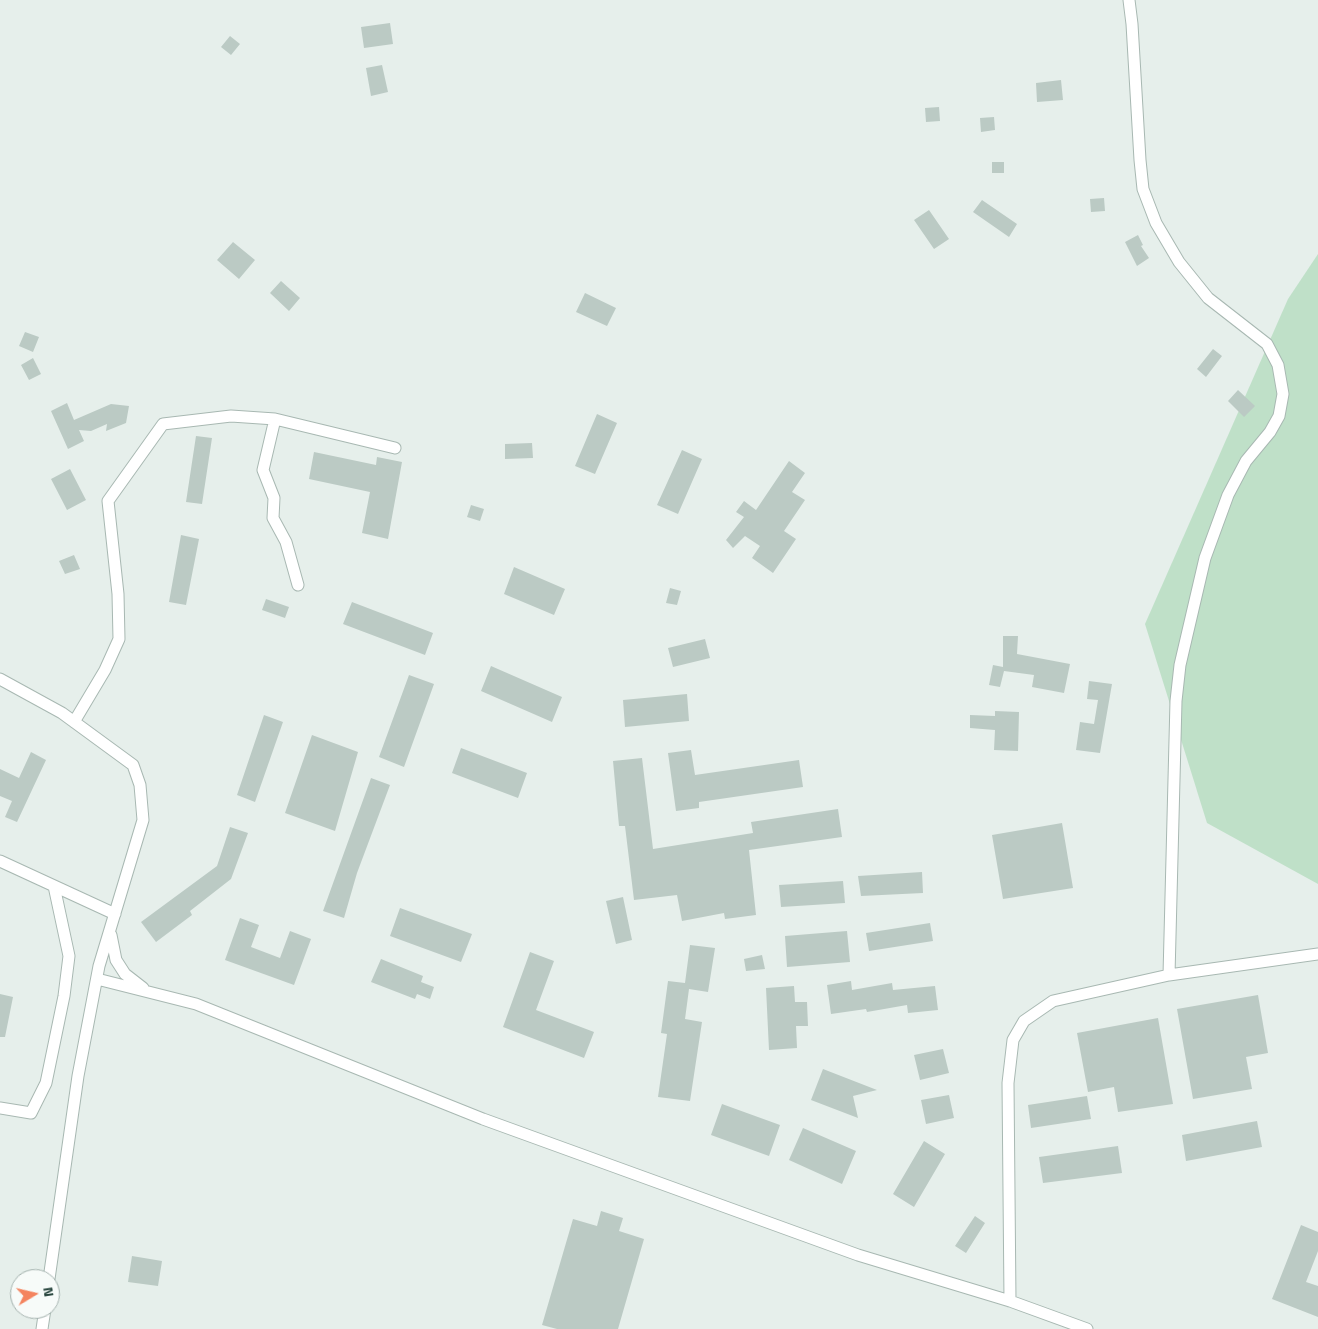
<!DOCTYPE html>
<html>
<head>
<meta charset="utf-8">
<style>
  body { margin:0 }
  #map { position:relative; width:1318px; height:1329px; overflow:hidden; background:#e6efeb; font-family:"Titillium Web",sans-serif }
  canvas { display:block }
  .north { position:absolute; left:10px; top:1269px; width:50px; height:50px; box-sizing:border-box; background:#f7fbf9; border:1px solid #a3b1ad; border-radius:50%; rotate:81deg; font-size:14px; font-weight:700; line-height:20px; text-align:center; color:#24423a }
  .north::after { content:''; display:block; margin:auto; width:18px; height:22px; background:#f4845f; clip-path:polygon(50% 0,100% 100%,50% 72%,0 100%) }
</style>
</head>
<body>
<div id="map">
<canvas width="1318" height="1329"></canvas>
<div class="north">N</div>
</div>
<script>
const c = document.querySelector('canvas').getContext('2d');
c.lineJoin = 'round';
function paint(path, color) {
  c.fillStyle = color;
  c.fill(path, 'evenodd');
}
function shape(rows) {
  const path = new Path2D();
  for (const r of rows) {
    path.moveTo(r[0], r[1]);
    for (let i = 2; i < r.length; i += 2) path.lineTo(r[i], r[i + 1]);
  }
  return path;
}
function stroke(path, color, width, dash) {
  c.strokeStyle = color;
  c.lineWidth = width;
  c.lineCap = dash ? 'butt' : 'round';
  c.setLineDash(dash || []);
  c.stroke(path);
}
paint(shape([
  [1318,254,1318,884,1207,823,1145,624,1288,299]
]), '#bfe0c8');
paint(shape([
  [390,23,393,44,364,48,361,27],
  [230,36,240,44,231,55,221,47],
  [382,65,388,92,371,96,366,68],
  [1061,80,1063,100,1037,102,1036,83],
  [939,107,940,121,926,122,925,108],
  [994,117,995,130,981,132,980,118],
  [992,162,1004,162,1004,173,992,173],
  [1104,198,1105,211,1091,212,1090,199],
  [982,200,1017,224,1009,237,973,212],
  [929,210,949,239,934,249,914,220],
  [1138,235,1143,245,1141,246,1149,258,1137,266,1125,242],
  [233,242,255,260,239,279,217,260],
  [281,281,300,298,289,311,270,293],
  [585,293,616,308,607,326,576,312],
  [25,332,39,337,33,352,19,346],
  [1213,349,1222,356,1206,377,1197,369],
  [33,358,41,374,29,380,21,365],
  [1238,390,1255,406,1244,417,1228,401],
  [67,403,74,420,111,404,129,406,126,423,106,431,107,424,91,431,79,430,84,441,68,449,51,411],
  [597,414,617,423,595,474,575,466],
  [196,436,212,438,202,504,186,502],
  [532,443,533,458,505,459,505,444],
  [682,450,702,459,678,514,657,505],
  [314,452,376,465,377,457,402,462,388,539,362,533,370,492,309,479],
  [789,461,805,473,792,492,805,500,784,531,796,539,773,573,752,558,760,546,745,536,733,548,726,540,744,517,736,512,744,501,756,510],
  [70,469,86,500,67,510,51,479],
  [471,505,484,509,480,521,467,517],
  [181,535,199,539,186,605,169,602],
  [74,555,80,569,65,574,59,561],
  [514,567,565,589,554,615,504,594],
  [670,588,681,591,677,605,666,603],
  [266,599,289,607,285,618,262,610],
  [352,602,433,633,425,655,343,624],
  [1003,636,1018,636,1017,654,1070,664,1064,693,1032,687,1034,675,1004,671,1000,687,989,685,993,665,1003,667],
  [705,639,710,658,673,667,668,648],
  [491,666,562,697,552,722,481,691],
  [409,675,434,684,404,767,379,757],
  [1089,681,1112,684,1100,753,1076,750,1080,722,1094,724,1098,700,1087,699],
  [687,694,689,721,625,727,623,700],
  [995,711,1019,712,1018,751,994,750,995,730,970,728,970,715,995,716],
  [264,715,283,722,255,802,237,795],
  [312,735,358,752,335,831,285,813],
  [461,748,527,773,518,798,452,773],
  [691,750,695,775,799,760,803,787,699,802,699,808,676,811,668,753],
  [31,752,46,760,17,822,5,817,12,801,0,796,0,769,19,778],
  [642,758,653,849,753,833,751,822,838,809,842,837,749,850,756,915,725,919,724,913,682,921,677,895,634,900,625,826,619,826,613,761],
  [371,778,390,785,357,873,344,918,323,911],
  [1062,823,1073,888,1003,899,992,835],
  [230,827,248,833,231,879,190,911,192,915,156,942,141,922,217,866],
  [922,872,923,893,861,896,858,876],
  [843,881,845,903,781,907,779,885],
  [623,897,632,940,616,944,606,901],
  [400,908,472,934,461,962,390,936],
  [240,918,259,925,251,947,280,958,290,931,311,939,294,985,225,960],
  [930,923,933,941,869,951,866,933],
  [847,931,850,962,787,967,785,936],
  [690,945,715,948,708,992,689,989,685,1019,702,1022,690,1101,658,1097,667,1034,661,1033,668,981,685,983],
  [530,952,554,961,536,1010,594,1032,584,1058,503,1027],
  [762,955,765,969,746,971,744,959],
  [381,959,423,976,421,982,434,987,430,999,417,994,415,999,371,982],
  [851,981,852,990,892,983,893,990,935,986,938,1010,908,1013,907,1005,867,1012,866,1009,831,1014,827,985],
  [794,986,795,1002,807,1002,808,1026,796,1026,797,1048,769,1050,766,988],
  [0,994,13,997,5,1037,0,1037],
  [1258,995,1268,1053,1246,1057,1252,1089,1193,1099,1177,1009],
  [1158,1018,1173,1104,1118,1112,1114,1087,1088,1092,1077,1033],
  [943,1049,949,1073,920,1080,914,1055],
  [823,1069,877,1090,853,1096,858,1118,811,1100],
  [949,1095,954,1118,926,1124,921,1100],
  [1087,1096,1091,1119,1031,1128,1028,1105],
  [722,1104,780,1125,769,1156,711,1135],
  [1257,1121,1262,1147,1186,1161,1182,1135],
  [803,1128,856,1151,842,1184,789,1160],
  [924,1141,945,1154,914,1207,893,1194],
  [1118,1146,1122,1173,1043,1183,1039,1157],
  [601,1211,623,1218,619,1231,644,1239,618,1329,557,1329,542,1325,573,1219,597,1226],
  [975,1216,985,1223,966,1253,955,1246],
  [1301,1225,1318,1232,1318,1251,1306,1282,1318,1286,1318,1317,1272,1299],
  [132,1256,162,1261,158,1286,128,1282]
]), '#bbcac4');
const street = shape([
  [1129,0,1132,24,1140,160,1143,189,1156,223,1179,262,1208,298,1267,344,1278,365,1283,394,1279,416,1270,432,1246,461,1228,495,1205,558,1180,665,1176,701,1169,975],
  [275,419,263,470,274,498,273,518,286,542,298,585],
  [0,679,62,713,133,765,140,785,143,820,99,966,78,1076,49,1279],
  [74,722,105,670,119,639,118,594,108,501,163,424,231,416,275,419,395,448],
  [0,861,115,914],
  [111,935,116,960,125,974,143,988],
  [97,979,196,1004,483,1119,858,1255,1010,1301,1087,1329],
  [0,1108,31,1113,46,1083,64,996,69,956,54,886],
  [1010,1301,1008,1083,1013,1040,1024,1021,1053,1001,1169,975,1318,954],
  [42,1329,45,1309]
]);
stroke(street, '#a8b8b2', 13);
stroke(street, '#fff', 11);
</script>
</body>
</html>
